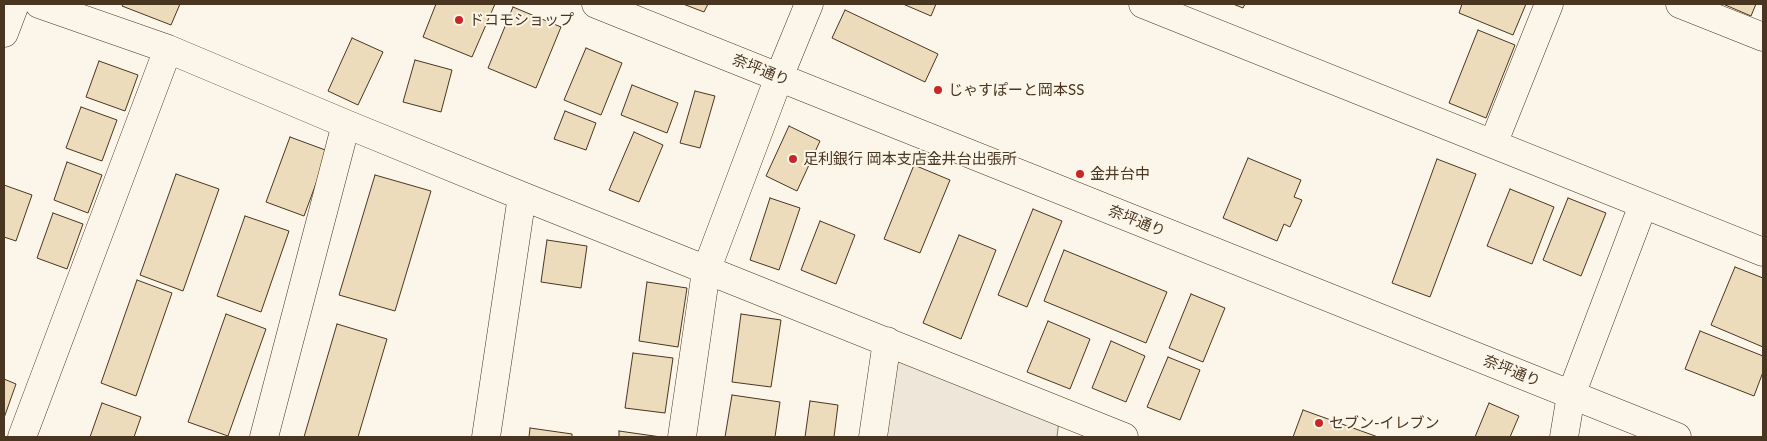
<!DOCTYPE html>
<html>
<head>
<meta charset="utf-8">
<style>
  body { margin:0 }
  #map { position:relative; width:1767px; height:441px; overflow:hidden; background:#fbf6e9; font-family:Lato,sans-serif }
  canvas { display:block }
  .frame { position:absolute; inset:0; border:5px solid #4a3520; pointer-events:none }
</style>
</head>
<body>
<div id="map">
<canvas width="1767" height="441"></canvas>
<div class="frame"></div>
</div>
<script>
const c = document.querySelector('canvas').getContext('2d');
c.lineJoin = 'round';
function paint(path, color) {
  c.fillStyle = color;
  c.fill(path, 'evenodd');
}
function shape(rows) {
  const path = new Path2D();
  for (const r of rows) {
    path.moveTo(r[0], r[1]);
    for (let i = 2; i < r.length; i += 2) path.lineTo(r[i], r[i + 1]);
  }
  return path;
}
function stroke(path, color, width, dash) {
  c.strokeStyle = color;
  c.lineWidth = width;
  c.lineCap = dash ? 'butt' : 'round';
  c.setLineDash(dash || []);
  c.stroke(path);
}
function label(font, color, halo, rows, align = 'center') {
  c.font = font + ' Lato,"Noto Sans JP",sans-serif';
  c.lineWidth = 4;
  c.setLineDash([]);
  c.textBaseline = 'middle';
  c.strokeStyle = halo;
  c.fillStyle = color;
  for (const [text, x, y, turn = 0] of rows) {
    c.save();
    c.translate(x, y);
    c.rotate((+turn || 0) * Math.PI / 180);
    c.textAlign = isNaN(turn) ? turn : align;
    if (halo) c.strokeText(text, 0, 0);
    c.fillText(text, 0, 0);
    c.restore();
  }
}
const green = shape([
  [894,354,1059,420,1057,437,883,437,894,354]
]);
paint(green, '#ede6d9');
stroke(green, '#887966', 1);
const building = shape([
  [123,4,180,4,171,25,122,6,123,4],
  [436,4,495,4,472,57,423,37,436,4],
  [683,4,708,4,704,12,683,4],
  [903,4,936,4,931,16,903,4],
  [1233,4,1245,4,1243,8,1233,4],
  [1462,4,1526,4,1513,35,1459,13,1462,4],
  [1723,4,1756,4,1751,16,1723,4],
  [513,7,561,27,536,88,488,68,513,7],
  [845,10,938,54,925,82,832,38,845,10],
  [1478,30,1515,45,1486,118,1449,103,1478,30],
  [352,38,383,52,358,105,328,91,352,38],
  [586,48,622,63,601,115,564,100,586,48],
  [415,60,452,70,441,112,403,102,415,60],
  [99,61,138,75,125,111,86,97,99,61],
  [632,85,678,103,667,133,621,115,632,85],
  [695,91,715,96,700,148,680,143,695,91],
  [81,107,117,120,102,161,66,148,81,107],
  [565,111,596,123,586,150,554,139,565,111],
  [789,126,820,141,797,191,766,176,789,126],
  [634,132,663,145,639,202,609,190,634,132],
  [290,137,328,151,304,216,266,202,290,137],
  [1248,158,1301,180,1294,197,1302,200,1290,227,1284,224,1277,241,1223,218,1248,158],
  [1437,159,1476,174,1430,297,1392,283,1437,159],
  [67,162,102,175,88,213,54,200,67,162],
  [914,165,950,180,920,253,884,239,914,165],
  [176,174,219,189,183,291,140,275,176,174],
  [375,175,431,191,395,311,339,295,375,175],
  [4,185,32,195,16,241,4,237,4,185],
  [1510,189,1554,207,1532,264,1487,246,1510,189],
  [770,198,800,208,779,270,750,260,770,198],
  [1568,198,1606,213,1581,276,1543,260,1568,198],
  [1033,209,1062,221,1027,307,998,295,1033,209],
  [53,213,83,224,67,269,37,258,53,213],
  [245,216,289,231,261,312,217,296,245,216],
  [820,221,855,235,836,284,801,270,820,221],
  [959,235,996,250,961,339,923,323,959,235],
  [547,240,587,246,581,288,541,282,547,240],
  [1064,250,1167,292,1146,343,1044,301,1064,250],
  [1735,267,1763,278,1763,347,1711,325,1735,267],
  [137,280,172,293,136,396,101,383,137,280],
  [647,282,687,288,678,347,639,341,647,282],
  [1191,294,1225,308,1203,362,1169,348,1191,294],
  [226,314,266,329,228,436,188,422,226,314],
  [741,314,781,320,771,387,732,382,741,314],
  [1048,321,1090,339,1070,389,1027,372,1048,321],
  [337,324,387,339,358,437,304,437,337,324],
  [1700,331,1763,356,1763,372,1754,396,1685,369,1700,331],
  [1111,341,1145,356,1126,402,1092,388,1111,341],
  [633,353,673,358,665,413,625,408,633,353],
  [1168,357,1200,370,1180,420,1147,407,1168,357],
  [4,379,16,384,4,418,4,379],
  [732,395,780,402,775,437,725,437,732,395],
  [810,401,838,405,834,437,805,437,810,401],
  [102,403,141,417,134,437,90,437,102,403],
  [1489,403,1519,416,1510,437,1475,437,1489,403],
  [1303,410,1378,437,1293,437,1303,410],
  [530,428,572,434,572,437,529,437,530,428],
  [619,431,661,437,619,437,619,431]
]);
paint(building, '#ecdcbc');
stroke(building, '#4a3520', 1);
const minor = shape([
  [39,4,168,49,346,124,522,196,1124,437],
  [596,4,1677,437],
  [1143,4,1763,252],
  [1680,4,1763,37],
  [4,33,15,4],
  [1493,144,1549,4],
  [22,437,168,49],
  [264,437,346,124],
  [486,437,522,196],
  [682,437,706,271,779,77,809,4],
  [873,437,887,341],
  [1564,437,1571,395,1643,205]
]);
stroke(minor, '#4a3520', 29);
stroke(minor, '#fbf6e9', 28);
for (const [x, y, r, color] of [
  [459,20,5,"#c62828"],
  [938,90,5,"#c62828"],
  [793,159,5,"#c62828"],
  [1080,174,5,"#c62828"],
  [1319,423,5,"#c62828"]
]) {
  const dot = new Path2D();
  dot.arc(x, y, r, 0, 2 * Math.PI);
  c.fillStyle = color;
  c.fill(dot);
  stroke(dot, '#fbf6e9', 2);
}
label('15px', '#4a3520', '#fbf6e9', [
  ["ドコモショップ",469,20],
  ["じゃすぽーと岡本SS",948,90],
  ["足利銀行 岡本支店金井台出張所",803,159],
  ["金井台中",1090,174],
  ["セブン-イレブン",1329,423]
], 'left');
label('15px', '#4a3520', '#fbf6e9', [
  ["奈坪通り",761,70,22],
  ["奈坪通り",1137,221,22],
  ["奈坪通り",1512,371,22]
]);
</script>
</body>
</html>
